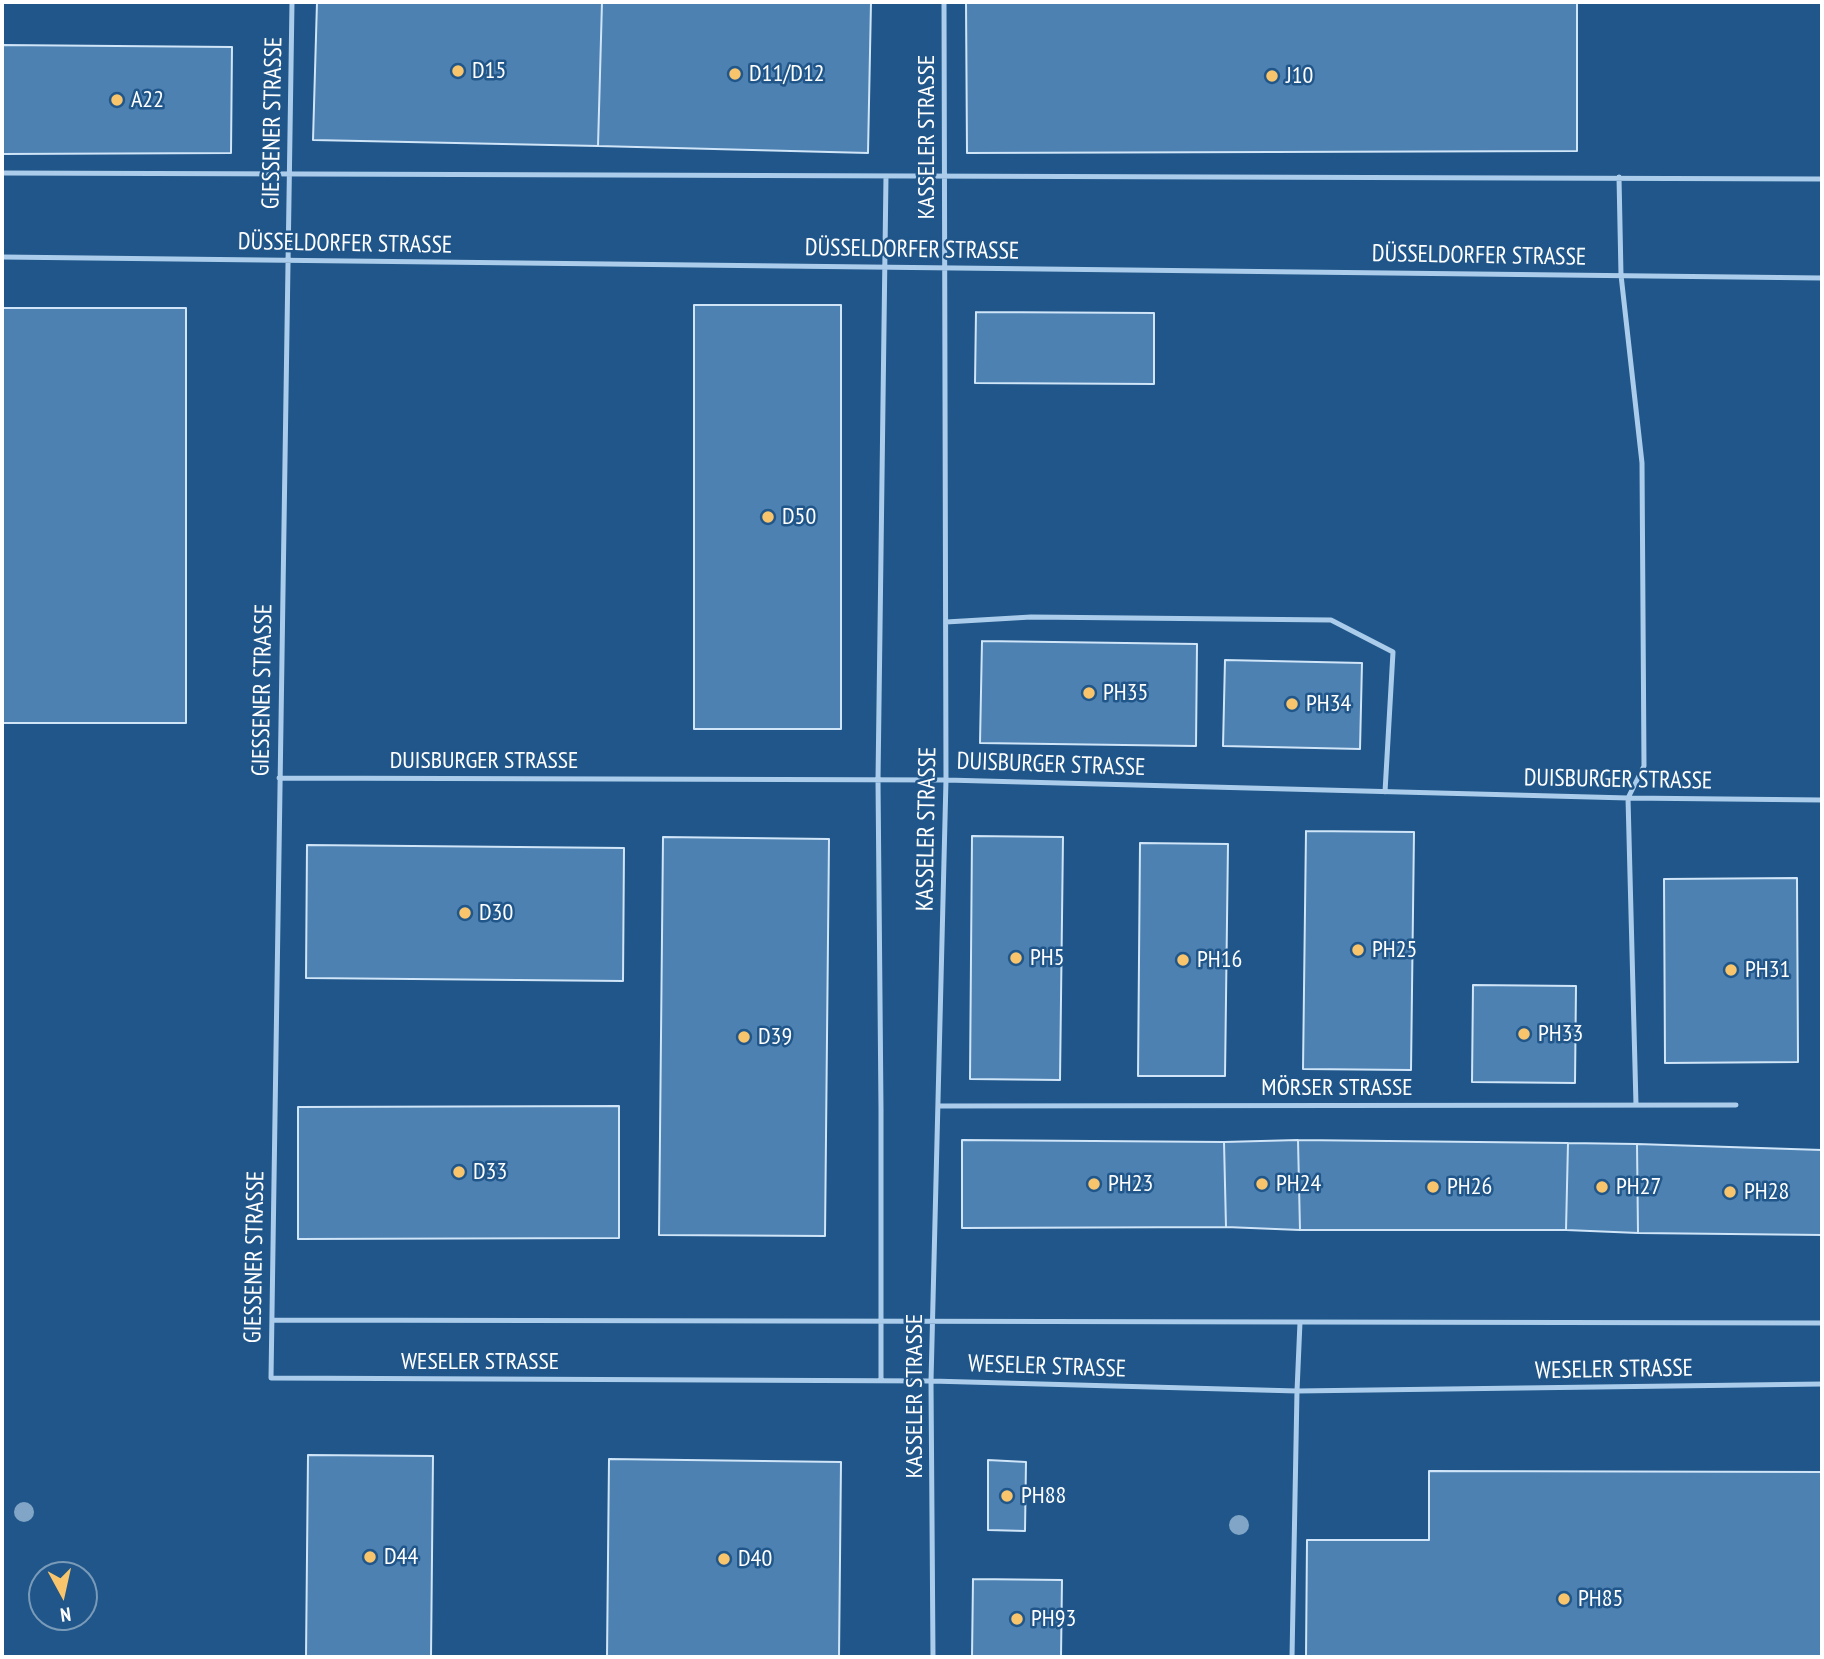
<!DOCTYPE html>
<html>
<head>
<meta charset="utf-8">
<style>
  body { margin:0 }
  #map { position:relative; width:1824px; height:1659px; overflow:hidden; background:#205689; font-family:"PT Sans Narrow",sans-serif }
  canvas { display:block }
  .frame { position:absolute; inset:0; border:4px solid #fff; pointer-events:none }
  .north { position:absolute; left:28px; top:1561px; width:70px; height:70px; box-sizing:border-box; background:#205689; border:2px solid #799ab8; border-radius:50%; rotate:172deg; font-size:19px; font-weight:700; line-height:28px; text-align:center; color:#fff }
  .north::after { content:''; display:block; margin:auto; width:24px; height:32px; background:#f8c56c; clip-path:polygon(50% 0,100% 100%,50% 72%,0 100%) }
</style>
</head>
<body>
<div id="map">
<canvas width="1824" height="1659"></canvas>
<div class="frame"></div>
<div class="north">N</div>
</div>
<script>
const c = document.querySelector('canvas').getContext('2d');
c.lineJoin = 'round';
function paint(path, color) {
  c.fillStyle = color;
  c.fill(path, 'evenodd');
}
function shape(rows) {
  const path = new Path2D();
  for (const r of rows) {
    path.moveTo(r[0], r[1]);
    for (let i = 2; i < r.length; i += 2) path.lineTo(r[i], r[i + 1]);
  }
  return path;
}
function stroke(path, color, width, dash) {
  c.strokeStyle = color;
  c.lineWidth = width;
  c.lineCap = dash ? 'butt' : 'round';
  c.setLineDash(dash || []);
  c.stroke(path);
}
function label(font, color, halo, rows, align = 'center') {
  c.font = font + ' "PT Sans Narrow",sans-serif';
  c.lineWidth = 5;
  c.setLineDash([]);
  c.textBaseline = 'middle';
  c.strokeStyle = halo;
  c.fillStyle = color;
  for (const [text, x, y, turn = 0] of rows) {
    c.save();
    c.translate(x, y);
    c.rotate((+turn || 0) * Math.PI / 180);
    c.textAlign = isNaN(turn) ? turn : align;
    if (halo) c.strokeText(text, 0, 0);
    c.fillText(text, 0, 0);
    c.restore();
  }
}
const building = shape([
  [317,2,602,2,598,146,313,140,317,2],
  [602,2,871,2,868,153,598,146,602,2],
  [966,2,1577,2,1577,151,967,153,966,2],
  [2,45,232,47,231,153,2,154,2,45],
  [694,305,841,305,841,729,694,729,694,305],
  [2,308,186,308,186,723,2,723,2,308],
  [976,312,1154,313,1154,384,975,383,976,312],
  [982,641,1197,644,1196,746,980,743,982,641],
  [1225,660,1362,663,1360,749,1223,746,1225,660],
  [1306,831,1414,832,1411,1070,1303,1069,1306,831],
  [972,836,1063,837,1060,1080,970,1079,972,836],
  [663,837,829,839,825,1236,659,1235,663,837],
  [1140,843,1228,844,1225,1076,1138,1076,1140,843],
  [307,845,624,848,623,981,306,978,307,845],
  [1797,878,1798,1062,1665,1063,1664,879,1797,878],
  [1473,985,1576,986,1575,1083,1472,1082,1473,985],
  [619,1106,619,1238,298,1239,298,1107,619,1106],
  [962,1140,1224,1142,1226,1227,962,1228,962,1140],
  [1298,1140,1300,1230,1226,1227,1224,1142,1298,1140],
  [1298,1140,1568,1143,1566,1230,1300,1230,1298,1140],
  [1568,1143,1637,1144,1638,1233,1566,1230,1568,1143],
  [1637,1144,1822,1150,1822,1235,1638,1233,1637,1144],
  [308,1455,433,1456,431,1657,306,1657,308,1455],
  [609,1459,841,1462,839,1657,607,1657,609,1459],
  [988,1460,1026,1462,1025,1531,988,1530,988,1460],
  [1429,1471,1822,1472,1822,1657,1306,1657,1307,1540,1429,1540,1429,1471],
  [973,1579,1062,1580,1061,1657,972,1657,973,1579]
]);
paint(building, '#4d81b2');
stroke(building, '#d0e5f8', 2);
stroke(shape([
  [292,2,271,1378,931,1381,1297,1391,1822,1384],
  [2,173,1822,179],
  [1619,177,1621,275,1642,463,1644,766,1628,798,1636,1105],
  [2,257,1822,278],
  [946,622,1031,617,1331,620,1393,652,1385,792],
  [279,778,946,780,1628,798,1822,800],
  [938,1106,1736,1105],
  [272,1320,1822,1323],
  [881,1381,881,1109,878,780,886,176],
  [933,1657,931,1381,946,780,944,2],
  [1292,1657,1297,1391,1300,1322]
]), '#abcdeb', 5);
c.fillStyle = '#81a5c6';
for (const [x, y] of [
  [24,1512],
  [1239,1525]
]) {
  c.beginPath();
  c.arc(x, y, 10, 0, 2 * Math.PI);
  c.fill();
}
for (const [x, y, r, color] of [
  [458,71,7,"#f8c56c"],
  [735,74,7,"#f8c56c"],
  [1272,76,7,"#f8c56c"],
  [117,100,7,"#f8c56c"],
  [768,517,7,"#f8c56c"],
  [1089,693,7,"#f8c56c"],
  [1292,704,7,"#f8c56c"],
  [465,913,7,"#f8c56c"],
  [1358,950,7,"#f8c56c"],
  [1016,958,7,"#f8c56c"],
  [1183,960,7,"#f8c56c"],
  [1731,970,7,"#f8c56c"],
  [1524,1034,7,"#f8c56c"],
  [744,1037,7,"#f8c56c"],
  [459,1172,7,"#f8c56c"],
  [1094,1184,7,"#f8c56c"],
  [1262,1184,7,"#f8c56c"],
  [1433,1187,7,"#f8c56c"],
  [1602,1187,7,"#f8c56c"],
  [1730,1192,7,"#f8c56c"],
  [1007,1496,7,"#f8c56c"],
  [370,1557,7,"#f8c56c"],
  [724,1559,7,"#f8c56c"],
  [1564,1599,7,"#f8c56c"],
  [1017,1619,7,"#f8c56c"]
]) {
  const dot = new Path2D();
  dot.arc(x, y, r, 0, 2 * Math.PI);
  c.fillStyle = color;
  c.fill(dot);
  stroke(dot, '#205689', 2.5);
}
label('24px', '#fff', '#205689', [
  ["D15",472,71],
  ["D11/D12",749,74],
  ["J10",1286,76],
  ["A22",131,100],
  ["D50",782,517],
  ["PH35",1103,693],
  ["PH34",1306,704],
  ["D30",479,913],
  ["PH25",1372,950],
  ["PH5",1030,958],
  ["PH16",1197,960],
  ["PH31",1745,970],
  ["PH33",1538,1034],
  ["D39",758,1037],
  ["D33",473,1172],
  ["PH23",1108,1184],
  ["PH24",1276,1184],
  ["PH26",1447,1187],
  ["PH27",1616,1187],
  ["PH28",1744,1192],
  ["PH88",1021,1496],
  ["D44",384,1557],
  ["D40",738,1559],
  ["PH85",1578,1599],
  ["PH93",1031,1619]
], 'left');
label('24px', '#fff', '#205689', [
  ["GIESSENER STRASSE",273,123,-89],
  ["KASSELER STRASSE",927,137,-90],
  ["DÜSSELDORFER STRASSE",345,244,1],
  ["DÜSSELDORFER STRASSE",912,250,1],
  ["DÜSSELDORFER STRASSE",1479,256,1],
  ["GIESSENER STRASSE",263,690,-89],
  ["DUISBURGER STRASSE",484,761],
  ["DUISBURGER STRASSE",1051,765,2],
  ["DUISBURGER STRASSE",1618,780,1],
  ["KASSELER STRASSE",927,829,-89],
  ["MÖRSER STRASSE",1337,1088],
  ["GIESSENER STRASSE",255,1257,-89],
  ["WESELER STRASSE",480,1362],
  ["WESELER STRASSE",1047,1367,2],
  ["WESELER STRASSE",1614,1370,-1],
  ["KASSELER STRASSE",915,1396,-90]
]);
</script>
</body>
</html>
